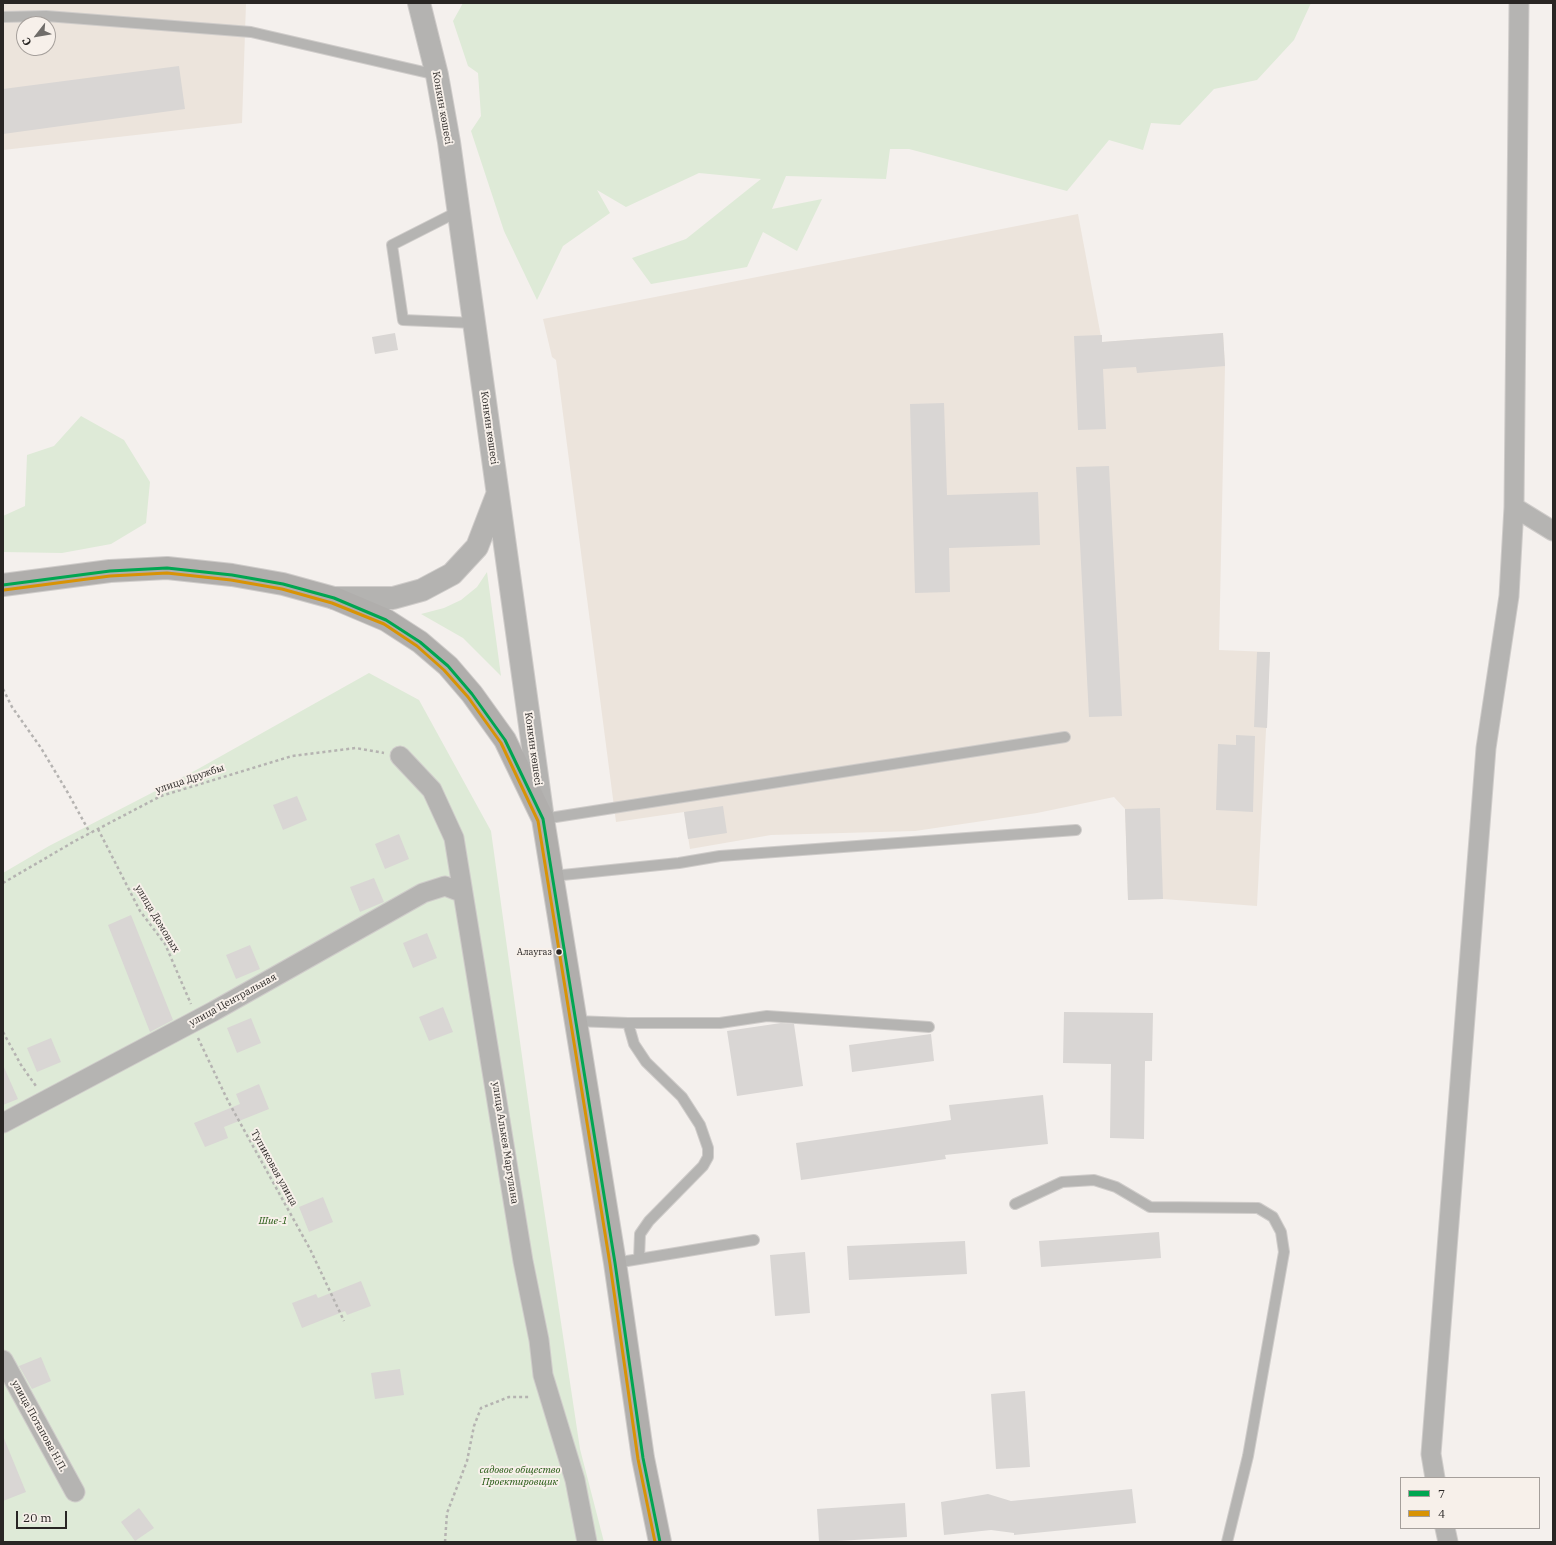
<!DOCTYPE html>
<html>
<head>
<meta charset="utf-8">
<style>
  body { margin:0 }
  #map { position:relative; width:1556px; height:1545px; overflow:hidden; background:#f4f0ed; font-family:"IBM Plex Serif",serif }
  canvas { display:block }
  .frame { position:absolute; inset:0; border:4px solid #292624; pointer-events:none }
  .legend { position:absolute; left:1400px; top:1477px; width:140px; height:52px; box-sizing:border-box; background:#f7f0ea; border:1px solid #a59f9b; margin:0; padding:5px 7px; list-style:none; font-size:12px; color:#292624 }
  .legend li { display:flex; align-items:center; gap:8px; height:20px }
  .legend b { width:20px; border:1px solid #a59f9b }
  .north { position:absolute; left:16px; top:16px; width:40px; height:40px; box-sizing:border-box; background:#f7f0ea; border:1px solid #a59f9b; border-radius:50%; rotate:239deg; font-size:11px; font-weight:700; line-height:16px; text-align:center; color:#292624 }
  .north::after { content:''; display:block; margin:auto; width:14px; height:18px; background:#706d6a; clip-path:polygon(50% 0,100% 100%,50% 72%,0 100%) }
  .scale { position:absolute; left:16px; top:1511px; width:51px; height:18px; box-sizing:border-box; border:2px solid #292624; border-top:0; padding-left:5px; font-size:12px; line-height:14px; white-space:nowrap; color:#292624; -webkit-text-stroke:3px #f7f0ea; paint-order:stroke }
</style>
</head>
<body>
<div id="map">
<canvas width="1556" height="1545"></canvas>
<div class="frame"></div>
<ul class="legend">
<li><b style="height:5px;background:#00a651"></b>7</li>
<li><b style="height:5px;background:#d89305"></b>4</li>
</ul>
<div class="north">С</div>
<div class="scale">20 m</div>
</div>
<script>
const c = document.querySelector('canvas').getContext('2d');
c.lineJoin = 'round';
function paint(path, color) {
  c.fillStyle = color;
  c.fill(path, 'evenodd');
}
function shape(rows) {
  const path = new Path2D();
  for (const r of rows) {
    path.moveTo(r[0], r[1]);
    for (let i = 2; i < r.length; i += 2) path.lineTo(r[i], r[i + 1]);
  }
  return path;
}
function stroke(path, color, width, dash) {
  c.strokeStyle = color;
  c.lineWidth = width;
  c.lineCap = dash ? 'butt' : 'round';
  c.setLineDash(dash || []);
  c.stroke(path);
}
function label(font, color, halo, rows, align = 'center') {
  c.font = font + ' "IBM Plex Serif",serif';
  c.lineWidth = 4;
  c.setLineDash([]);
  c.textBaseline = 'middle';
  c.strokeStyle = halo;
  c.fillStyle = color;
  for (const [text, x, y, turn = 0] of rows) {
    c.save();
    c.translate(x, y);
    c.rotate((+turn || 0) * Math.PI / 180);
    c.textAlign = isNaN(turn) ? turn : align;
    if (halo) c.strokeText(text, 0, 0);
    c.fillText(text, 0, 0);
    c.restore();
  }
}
paint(shape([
  [3,3,246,3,242,123,3,150],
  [24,24,48,24,48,48,24,48],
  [1078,214,1102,342,1223,333,1225,366,1219,650,1270,652,1257,906,1163,899,1128,900,1125,809,1114,797,1037,813,915,831,771,835,690,849,684,812,616,822,556,360,552,357,543,319]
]), '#ece4dc');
paint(shape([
  [463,3,1311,3,1294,40,1257,80,1214,89,1180,125,1151,123,1143,150,1109,140,1067,191,909,149,890,149,886,179,786,176,772,209,822,199,797,251,763,232,747,267,651,284,632,258,686,239,761,179,699,173,626,207,597,190,610,213,563,246,537,300,504,231,471,131,481,116,478,73,468,66,453,21],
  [81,416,124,440,150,482,146,523,111,544,62,553,3,552,3,516,25,506,27,455,54,446],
  [487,572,501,676,463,638,421,614,444,608,461,600,477,587],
  [369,673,419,700,491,831,533,1136,580,1449,604,1542,3,1542,3,873,49,846,198,769]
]), '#deead7');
paint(shape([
  [179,66,185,109,3,134,3,89],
  [395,333,398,350,375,354,372,337],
  [1223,333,1225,366,1137,373,1136,367,1103,369,1106,429,1078,430,1074,336,1102,335,1102,342],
  [944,403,947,495,1038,492,1040,545,949,548,950,592,915,593,910,404],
  [1109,466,1122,716,1089,717,1076,467],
  [1257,652,1270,652,1267,728,1254,727],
  [1236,735,1255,736,1253,812,1216,810,1218,744,1236,745],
  [297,796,307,820,283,830,273,805],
  [723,806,727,833,688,839,684,812],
  [1160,808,1163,899,1128,900,1125,809],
  [399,834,409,859,385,869,375,844],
  [374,878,384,902,360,912,350,887],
  [131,915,173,1020,150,1032,108,925],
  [427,933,437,958,413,968,403,943],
  [250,945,260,969,236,979,226,955],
  [443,1007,453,1032,429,1041,419,1017],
  [1064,1012,1153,1013,1152,1061,1145,1061,1144,1139,1110,1138,1111,1064,1063,1063],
  [251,1018,261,1043,237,1053,227,1028],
  [781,1023,794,1024,803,1086,737,1096,727,1031],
  [931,1034,934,1061,852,1072,849,1045],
  [51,1038,61,1062,37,1072,27,1048],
  [3,1065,18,1099,3,1105],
  [259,1084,269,1109,224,1127,228,1138,205,1147,194,1123,240,1104,236,1094],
  [1043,1095,1048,1144,945,1155,946,1159,801,1180,796,1143,951,1120,949,1105],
  [323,1197,333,1222,309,1232,299,1207],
  [1159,1232,1161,1258,1041,1267,1039,1241],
  [965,1241,967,1274,849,1280,847,1246],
  [805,1252,810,1313,775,1316,770,1255],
  [361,1281,371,1306,347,1315,345,1311,302,1328,292,1303,316,1294,318,1298],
  [41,1357,51,1381,32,1389,19,1366],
  [400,1369,404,1395,375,1399,371,1373],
  [1025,1391,1030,1467,996,1469,991,1394],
  [3,1436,26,1492,3,1501],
  [1132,1489,1136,1523,1014,1535,1014,1533,991,1530,944,1535,941,1502,988,1494,1011,1501],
  [905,1503,907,1537,819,1542,817,1509],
  [139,1508,154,1528,135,1541,121,1522]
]), '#d9d6d4');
const service = shape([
  [3,17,46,16,251,32,437,75],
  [459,211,392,245,403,320,474,323],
  [543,819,1065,737],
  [553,876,679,863,720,856,1076,830],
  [575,1021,628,1023,720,1023,767,1016,929,1027],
  [628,1023,634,1044,646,1062,682,1097,700,1125,708,1148,708,1157,703,1166,649,1221,640,1234,639,1259],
  [1015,1204,1062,1182,1094,1180,1116,1187,1150,1207,1258,1208,1273,1217,1281,1232,1284,1252,1248,1456,1227,1542],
  [615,1263,754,1240]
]);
const minor = shape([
  [1514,507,1553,531],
  [400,756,432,790,454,838,523,1261,539,1340,543,1375,575,1480,587,1542],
  [3,1123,214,1011,423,893,445,886,463,893],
  [3,1360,75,1492],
  [1435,1478,1431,1454,1486,748,1509,596,1514,507,1519,3],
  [1445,1528,1448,1542]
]);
const secondary = shape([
  [419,3,437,75,449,142,542,812],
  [334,598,393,598,422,590,452,574,477,547,497,495]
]);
const trunk = shape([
  [3,585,110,571,167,568,232,575,283,584,334,598,386,620,420,642,448,666,472,694,505,740,543,819,615,1263,643,1458,660,1542]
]);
stroke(service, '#cfccca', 12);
stroke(minor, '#cfccca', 21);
stroke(secondary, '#cfccca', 24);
stroke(trunk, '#cfccca', 24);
stroke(shape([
  [3,689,12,707,41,748,68,793,90,833],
  [98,829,140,911,165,944,191,1004],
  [3,883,75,841,161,796,292,756,356,748,384,753],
  [3,1032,21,1065,36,1086],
  [198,1038,228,1101,310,1249,344,1321],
  [445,1542,447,1513,467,1461,474,1426,481,1408,509,1397,531,1397]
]), '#b5b3b1', 2.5, [3, 3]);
stroke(service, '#b5b4b2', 10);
stroke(minor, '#b5b4b2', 19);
stroke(secondary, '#b4b3b1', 22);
stroke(trunk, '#b0aeac', 22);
stroke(shape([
  [3,585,110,571,167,568,232,575,283,584,334,598,386,620,420,642,448,666,472,694,505,740,543,819,615,1263,643,1458,660,1542]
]), '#00a651', 3);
stroke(shape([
  [4,590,110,576,167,573,231,580,282,589,332,603,384,624,417,646,444,670,468,697,501,743,538,821,610,1264,638,1459,655,1542]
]), '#d89305', 3);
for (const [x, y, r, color] of [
  [559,952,3.5,"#292624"]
]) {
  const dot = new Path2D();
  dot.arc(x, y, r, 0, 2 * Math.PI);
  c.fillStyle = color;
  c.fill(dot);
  stroke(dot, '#f7f0ea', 1.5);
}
label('9px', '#292624', '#f7f0ea', [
  ["Алаугаз",552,952]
], 'right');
label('10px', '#292624', '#f7f0ea', [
  ["Конкин көшесі",442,108,80],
  ["Конкин көшесі",489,428,82],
  ["Конкин көшесі",533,749,82],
  ["улица Дружбы",190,779,-19],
  ["улица Домовых",157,919,59],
  ["улица Центральная",233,1000,-29],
  ["улица Алькея Маргулана",505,1143,81],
  ["Тупиковая улица",274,1168,61],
  ["улица Потапова Н.П.",39,1426,61]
]);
label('italic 10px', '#20550d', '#f7f0ea', [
  ["Шие-1",273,1221],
  ["садовое общество",520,1470],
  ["Проектировщик",520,1482]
]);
</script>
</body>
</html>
